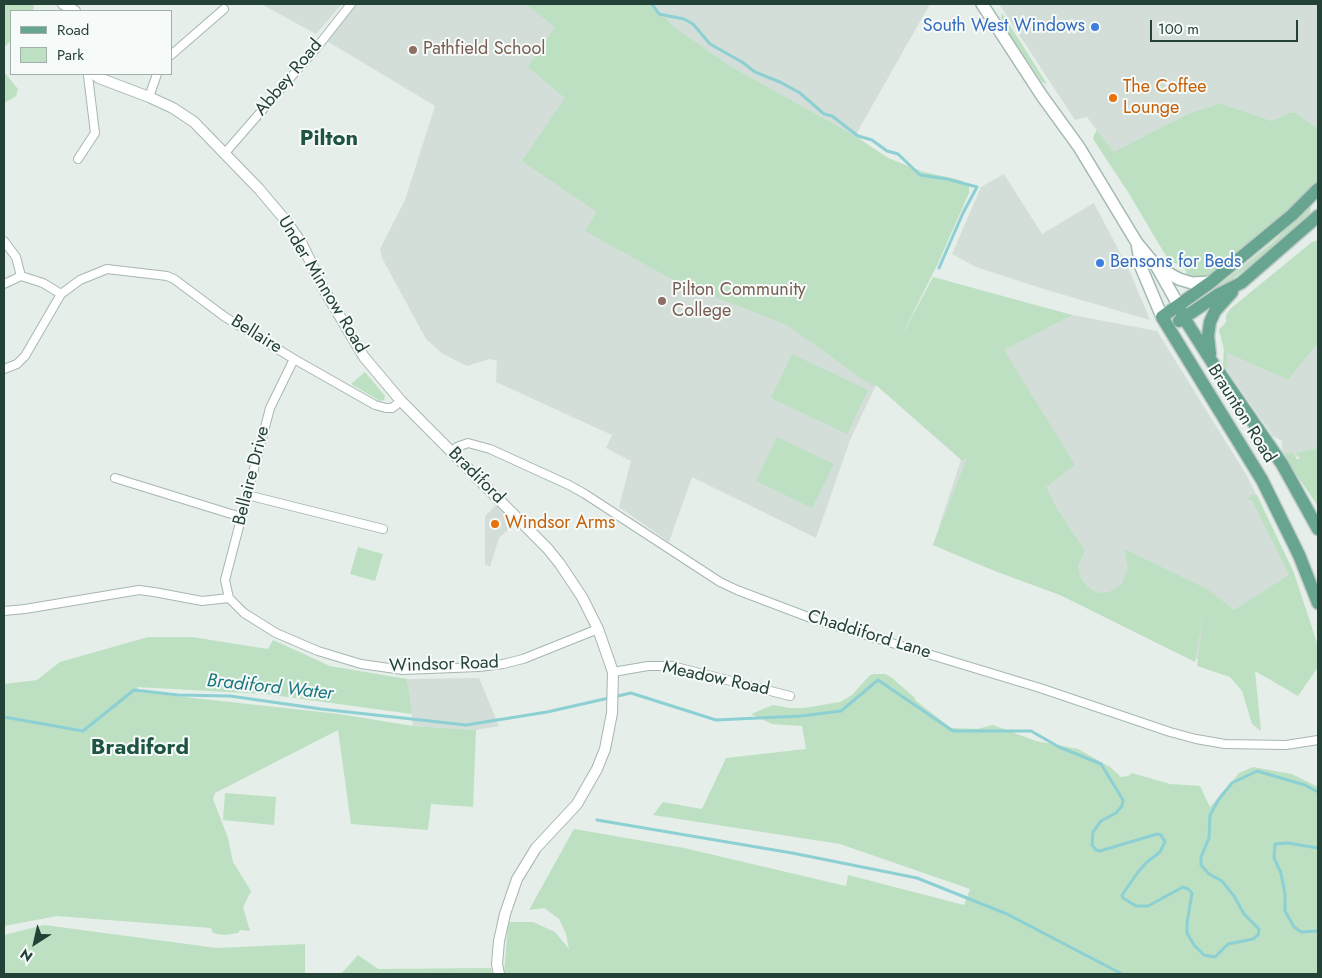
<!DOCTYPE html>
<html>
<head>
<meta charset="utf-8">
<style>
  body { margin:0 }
  #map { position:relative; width:1322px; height:978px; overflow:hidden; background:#e5eee9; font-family:Jost,sans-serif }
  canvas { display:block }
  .frame { position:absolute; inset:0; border:5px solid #234136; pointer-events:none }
  .legend { position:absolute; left:10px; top:10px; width:162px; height:65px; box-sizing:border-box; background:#f6faf8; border:1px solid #a2b0aa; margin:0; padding:6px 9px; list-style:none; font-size:15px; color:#234136 }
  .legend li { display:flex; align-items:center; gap:10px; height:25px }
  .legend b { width:25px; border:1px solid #a2b0aa }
  .north { position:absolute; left:10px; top:918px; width:50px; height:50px; -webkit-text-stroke:4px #f6faf8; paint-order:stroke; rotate:215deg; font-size:14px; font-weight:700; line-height:20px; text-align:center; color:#234136 }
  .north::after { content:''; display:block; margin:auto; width:18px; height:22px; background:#234136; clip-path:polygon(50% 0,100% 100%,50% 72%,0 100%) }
  .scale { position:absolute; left:1150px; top:20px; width:148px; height:22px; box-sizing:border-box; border:2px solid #234136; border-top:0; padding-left:6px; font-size:15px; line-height:18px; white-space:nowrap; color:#234136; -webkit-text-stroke:4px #f6faf8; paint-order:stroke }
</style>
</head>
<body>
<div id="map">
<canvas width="1322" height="978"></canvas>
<div class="frame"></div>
<ul class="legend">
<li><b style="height:6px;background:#68a590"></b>Road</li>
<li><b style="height:14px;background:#bde0c3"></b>Park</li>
</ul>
<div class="north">N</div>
<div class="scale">100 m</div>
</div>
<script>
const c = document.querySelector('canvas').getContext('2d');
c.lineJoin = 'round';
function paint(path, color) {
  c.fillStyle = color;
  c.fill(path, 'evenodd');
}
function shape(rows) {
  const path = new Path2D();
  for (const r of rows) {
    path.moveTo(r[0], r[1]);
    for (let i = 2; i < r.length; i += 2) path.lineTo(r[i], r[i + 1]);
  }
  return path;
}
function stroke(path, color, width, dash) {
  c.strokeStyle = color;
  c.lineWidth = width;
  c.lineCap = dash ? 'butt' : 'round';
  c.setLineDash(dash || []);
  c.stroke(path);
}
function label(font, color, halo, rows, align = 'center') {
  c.font = font + ' Jost,sans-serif';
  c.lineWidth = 4;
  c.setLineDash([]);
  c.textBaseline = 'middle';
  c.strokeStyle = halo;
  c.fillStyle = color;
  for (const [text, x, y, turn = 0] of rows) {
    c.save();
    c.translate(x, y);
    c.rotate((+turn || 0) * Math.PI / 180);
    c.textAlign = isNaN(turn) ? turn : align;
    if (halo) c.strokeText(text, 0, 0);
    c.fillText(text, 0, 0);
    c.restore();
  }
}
paint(shape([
  [261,4,342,4,316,34],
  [356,4,930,4,855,136,888,158,923,172,956,179,969,184,969,193,938,263,887,363,935,278,1067,314,1157,331,1247,476,1294,573,1201,661,1060,595,995,571,933,545,961,460,876,385,850,440,816,538,692,477,669,542,619,507,631,461,606,448,612,435,496,382,497,361,490,359,467,366,443,354,426,339,382,258,380,249,405,200,435,106,327,41],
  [999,4,1318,4,1318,129,1295,112,1289,113,1272,121,1220,103,1190,113,1114,153,1087,117,1075,120],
  [1004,174,1042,234,1094,203,1130,272,1150,320,1047,290,976,267,952,254,981,187],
  [1318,343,1318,450,1287,460,1282,451,1282,441,1273,436,1227,370,1227,353,1288,380],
  [496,505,514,524,499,538,490,567,485,564,485,516],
  [479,678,499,726,476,730,413,726,407,679]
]), '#d3ded8');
paint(shape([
  [4,4,34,4,33,11,11,11,11,41,4,47],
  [526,4,651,4,674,27,728,65,855,136,888,158,923,172,956,179,969,184,969,193,938,263,900,339,933,277,1072,315,1004,350,1075,465,1046,487,1056,507,1085,551,1078,565,1080,577,1087,586,1097,593,1109,592,1121,585,1128,568,1124,549,1207,589,1234,610,1289,575,1252,500,1248,500,1251,495,1257,495,1294,573,1318,646,1318,667,1298,696,1255,671,1261,731,1252,724,1242,691,1230,677,1197,666,1204,609,1195,662,1060,595,995,571,933,545,967,458,962,460,876,385,871,385,787,325,677,282,585,231,597,212,522,161,565,98,528,67,555,27],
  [1002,13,1047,84,1042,82,1001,21],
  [4,72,18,89,16,96,4,103],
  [1220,103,1272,121,1289,113,1295,112,1318,129,1318,182,1285,214,1213,273,1206,276,1188,278,1185,269,1169,260,1163,251,1128,192,1093,139,1094,135,1097,130,1114,152,1190,113],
  [1309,206,1311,206,1310,213,1280,241,1250,266,1196,305,1194,302,1223,282,1273,242],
  [1318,240,1318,343,1288,380,1227,353,1227,370,1223,364,1224,350,1219,330,1226,322,1226,316,1230,309,1312,242],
  [792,354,868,390,847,434,771,398],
  [365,372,385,396,384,400,380,401,351,384],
  [777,437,834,464,812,508,756,481],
  [1318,448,1318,506,1284,457,1287,453,1292,453,1297,459,1300,459,1296,453],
  [358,547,383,554,375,581,350,574],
  [148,637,192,637,268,649,273,640,330,666,407,679,412,714,265,694,137,687,139,692,339,714,413,726,476,730,473,807,431,804,428,830,351,824,338,730,215,793,213,799,228,838,233,862,251,891,243,907,250,931,240,930,238,933,224,935,213,933,211,928,57,916,4,926,4,684,37,680,60,662],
  [875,674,885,674,891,677,915,698,915,700,951,728,977,729,993,725,1036,741,1078,749,1110,767,1121,777,1128,776,1132,773,1170,784,1200,786,1210,807,1239,773,1253,767,1292,774,1318,787,1318,974,504,974,508,922,533,922,555,932,569,949,566,934,559,919,544,908,529,910,574,829,684,848,846,886,848,875,964,905,970,889,840,844,653,815,663,802,702,809,726,758,806,749,802,726,772,724,751,714,773,705,790,708,804,708,840,702,852,695,870,675],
  [225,793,276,797,274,825,223,820],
  [44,925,217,948,305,944,305,974,4,974,4,935],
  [358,955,378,969,491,968,492,974,341,974]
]), '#bde0c3');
stroke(shape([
  [652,4,659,14,684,19,693,24,710,44,742,62,755,72,780,82,800,93,824,114,832,116,858,136,872,140,887,151,898,154,920,175,947,179,977,187,963,213,939,268],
  [4,717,83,731,134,690,178,695,230,696,321,709,466,725,547,712,631,693,716,720,801,716,841,711,878,680,953,731,1031,731,1059,747,1101,764,1123,800,1122,806,1116,813,1101,821,1093,832,1092,845,1096,850,1100,851,1157,834,1161,835,1165,842,1160,852,1147,862,1138,872,1122,895,1123,898,1136,906,1148,906,1183,887,1188,889,1192,893,1187,923,1187,933,1194,945,1204,955,1215,957,1228,944,1253,939,1258,935,1259,929,1244,914,1234,896,1222,881,1209,874,1201,865,1201,857,1209,838,1210,815,1219,799,1232,783,1257,771,1305,785,1318,792],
  [597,820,792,853,917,878,1007,914,1122,974],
  [1318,848,1288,843,1275,844,1274,858,1281,873,1285,894,1285,911,1294,927,1301,932,1318,931]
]), '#8cd0d4', 3);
const minor = shape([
  [171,55,224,9],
  [149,97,157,74],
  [225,153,318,46,351,4],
  [78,159,95,133,88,76,89,74],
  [4,241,16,257,21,276],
  [4,284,21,276,43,283,61,294],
  [4,369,17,364,25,356,61,294,80,280,107,269,167,276,174,279,225,317,294,359,375,405,386,408,392,408,401,401],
  [451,452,457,447,468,443,490,449,569,485,585,494,720,582,737,590,816,620,1040,688,1170,732,1196,739,1225,744,1286,745,1318,740],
  [115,478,241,517],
  [247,495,383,529],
  [229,598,225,580,270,408,294,359],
  [4,611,25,609,139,590,154,592,202,601,229,598,244,613,276,633,318,651,361,664,403,670,479,667,503,664,523,659,598,629],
  [613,672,648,666,672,666,790,696]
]);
const tertiary = shape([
  [63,4,75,11],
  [94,74,99,78,149,97,173,108,194,122,259,189,286,221,302,244,323,288,364,357,401,401,548,549,560,564,582,597,598,629,613,672,612,713,605,749,597,769,577,804,536,848,517,879,505,914,499,941,497,964,499,974]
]);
const secondary = shape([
  [982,4,1042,96,1079,147,1137,243,1157,267,1179,306],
  [1137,243,1141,267,1162,317],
  [1157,267,1179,279,1192,283,1211,282]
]);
const primary = shape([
  [1318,189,1292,215,1211,282,1162,317,1262,480,1299,555,1318,603],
  [1179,306,1184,318,1212,362,1282,464,1318,529],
  [1179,321,1219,294,1241,283,1318,216],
  [1210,354,1208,336,1210,322,1215,311,1232,292]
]);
stroke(minor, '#a7b7b0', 10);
stroke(tertiary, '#a7b7b0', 12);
stroke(secondary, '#a3bab0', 14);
stroke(primary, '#c1cac7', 15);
stroke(minor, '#fff', 8);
stroke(tertiary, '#fff', 10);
stroke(secondary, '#fff', 11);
stroke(primary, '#68a590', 12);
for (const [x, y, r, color] of [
  [1095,27,5,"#3f7fe0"],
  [413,50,5,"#8d6e63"],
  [1113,98,5,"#e8710a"],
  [1100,263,5,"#3f7fe0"],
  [662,301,5,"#8d6e63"],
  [495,524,5,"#e8710a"]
]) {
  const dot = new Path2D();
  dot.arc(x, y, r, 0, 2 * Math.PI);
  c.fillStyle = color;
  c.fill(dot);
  stroke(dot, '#f6faf8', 2);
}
label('18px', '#366cbe', '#f6faf8', [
  ["South West Windows",1085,27],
  ["Bensons for Beds",1110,263,"left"]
], 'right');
label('18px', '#785e54', '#f6faf8', [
  ["Pathfield School",423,50],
  ["Pilton Community",672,291],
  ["College",672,312]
], 'left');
label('18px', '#234136', '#f6faf8', [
  ["Abbey Road",289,78,-50],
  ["Under Minnow Road",322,285,59],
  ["Bellaire",256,335,32],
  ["Braunton Road",1241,414,58],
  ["Bellaire Drive",252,476,-76],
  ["Bradiford",476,476,45],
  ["Chaddiford Lane",869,635,17],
  ["Windsor Road",444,665,-2],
  ["Meadow Road",716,679,12]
]);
label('18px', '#c56008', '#f6faf8', [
  ["The Coffee",1123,88],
  ["Lounge",1123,109],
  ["Windsor Arms",505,524]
], 'left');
label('italic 19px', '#1b787f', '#f6faf8', [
  ["Bradiford Water",270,688,6]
]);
label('bold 22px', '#1e5442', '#f6faf8', [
  ["Pilton",329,140],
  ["Bradiford",140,749]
]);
</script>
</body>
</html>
